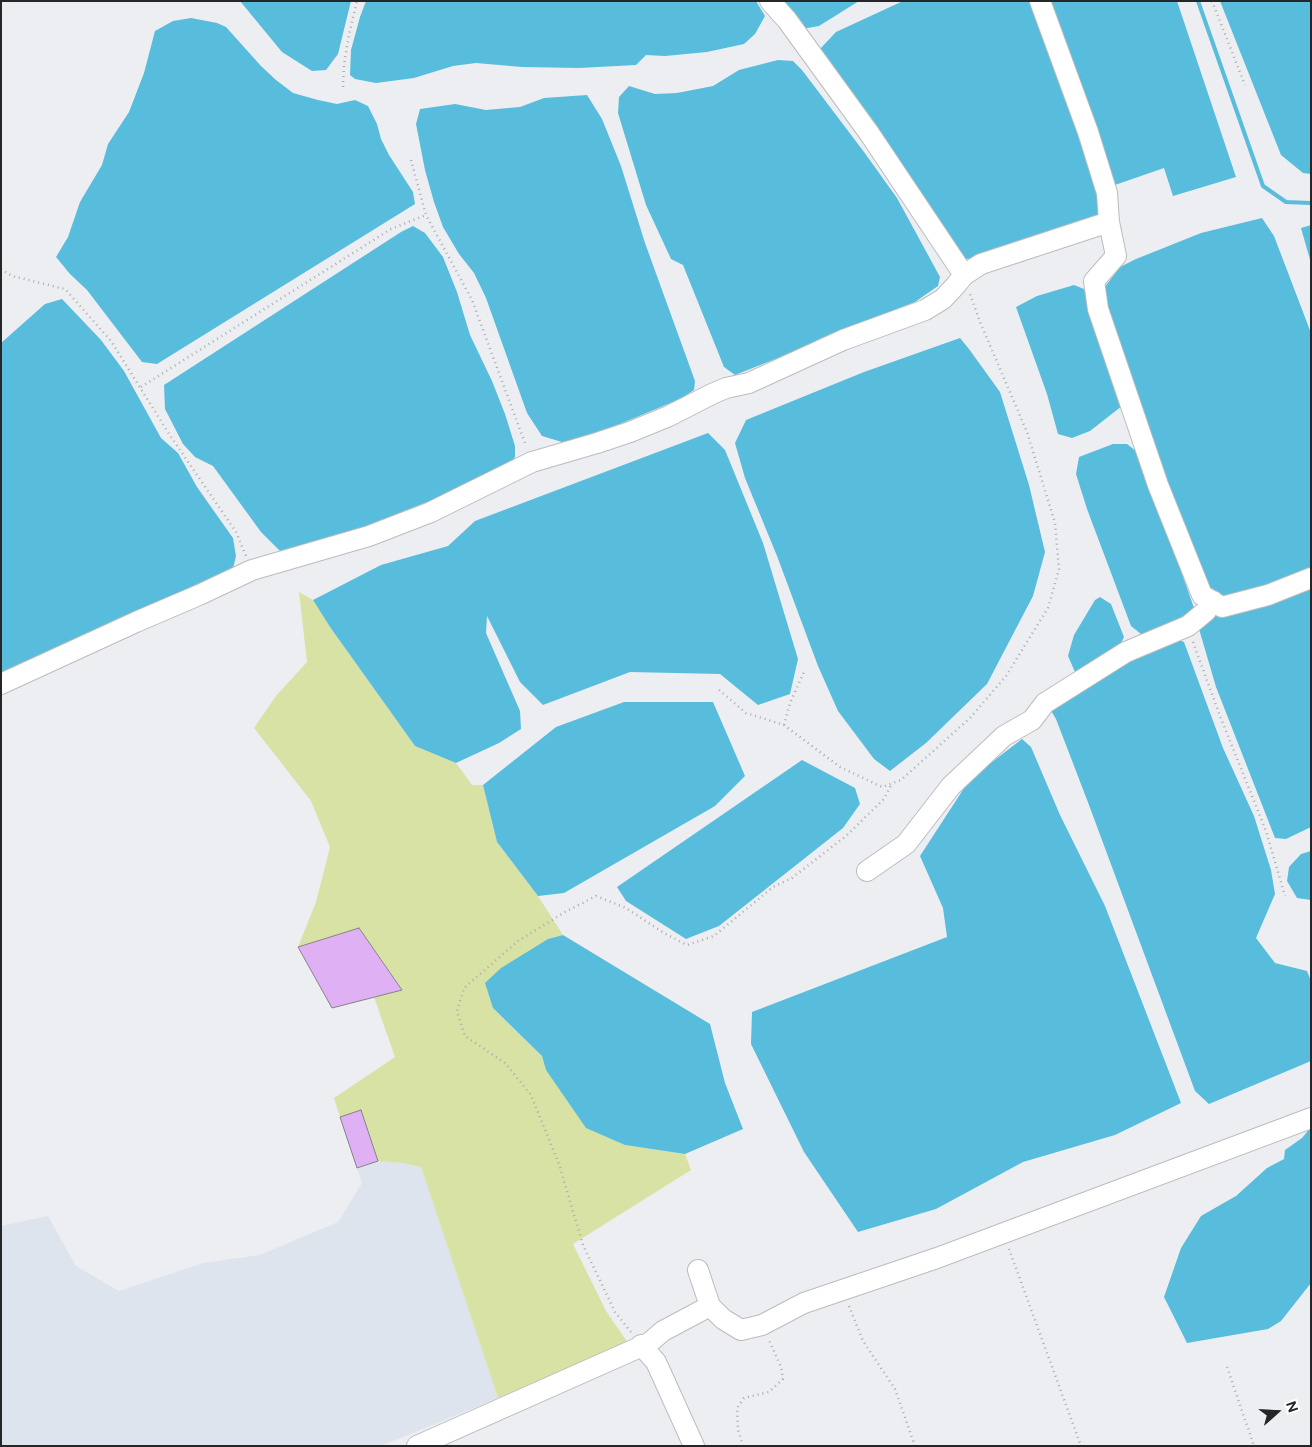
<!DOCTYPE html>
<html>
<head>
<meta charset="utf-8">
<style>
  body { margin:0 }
  #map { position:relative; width:1312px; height:1447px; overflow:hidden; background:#edeef1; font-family:Figtree,sans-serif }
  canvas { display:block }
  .frame { position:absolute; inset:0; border:2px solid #252627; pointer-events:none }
  .north { position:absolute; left:1252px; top:1387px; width:50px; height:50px; -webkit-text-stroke:4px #fff; paint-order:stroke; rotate:71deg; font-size:14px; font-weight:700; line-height:20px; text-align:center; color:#252627 }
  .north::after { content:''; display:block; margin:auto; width:18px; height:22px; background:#252627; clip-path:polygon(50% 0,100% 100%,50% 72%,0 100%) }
</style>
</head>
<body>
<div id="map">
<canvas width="1312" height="1447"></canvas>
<div class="frame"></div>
<div class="north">N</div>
</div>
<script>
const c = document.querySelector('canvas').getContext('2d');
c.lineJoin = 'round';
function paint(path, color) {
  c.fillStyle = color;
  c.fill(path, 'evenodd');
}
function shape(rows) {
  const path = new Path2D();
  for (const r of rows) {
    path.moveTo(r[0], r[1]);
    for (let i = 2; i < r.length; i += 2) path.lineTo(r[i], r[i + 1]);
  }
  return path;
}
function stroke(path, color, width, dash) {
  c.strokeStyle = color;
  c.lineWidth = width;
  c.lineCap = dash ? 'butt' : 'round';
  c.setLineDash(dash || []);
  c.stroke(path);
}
paint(shape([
  [378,1161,402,1163,421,1167,498,1398,381,1446,1,1446,1,1226,48,1216,76,1266,119,1291,203,1263,260,1255,338,1222,362,1183,357,1168]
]), '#dee4ed');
paint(shape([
  [299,592,313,600,330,627,415,746,456,763,472,785,483,785,497,842,538,896,563,935,548,939,493,1008,542,1056,546,1070,625,1145,685,1154,691,1170,573,1244,606,1311,628,1343,498,1398,421,1167,402,1163,378,1161,361,1111,340,1117,334,1098,395,1057,374,997,402,989,359,928,298,947,316,902,330,847,311,801,254,728,276,696,307,662]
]), '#d8e2a5');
paint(shape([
  [240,1,351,1,338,54,326,70,312,71,282,52],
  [366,1,756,1,765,16,755,34,744,44,707,52,665,56,646,55,636,65,579,68,522,67,476,63,453,66,414,78,376,83,355,79,350,75,351,50,360,17],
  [778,1,859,1,819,26,802,29],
  [903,1,1034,1,1082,136,1103,217,984,258,964,259,820,49,836,32],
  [1046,1,1177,1,1236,177,1173,196,1164,168,1112,186],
  [1220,1,1311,1,1311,174,1303,173,1281,155],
  [191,18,217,23,226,27,261,66,276,80,293,93,318,100,337,104,355,100,368,106,377,124,381,139,389,155,413,192,415,204,157,364,142,362,87,290,70,274,56,257,68,237,80,202,102,165,108,144,129,112,144,73,155,31,173,21],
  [778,60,793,61,802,70,864,152,897,198,940,277,938,286,915,302,824,337,793,352,735,375,724,367,683,265,671,259,646,205,618,113,619,97,629,86,655,94,677,93,713,86,739,70],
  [587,95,602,119,621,166,645,243,695,381,694,390,680,399,586,438,562,442,542,436,527,413,486,298,474,273,459,254,443,227,434,202,425,170,416,124,420,109,455,104,486,110,520,107,544,98],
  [1262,218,1274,236,1311,333,1311,571,1245,592,1215,597,1205,581,1165,482,1107,318,1104,288,1120,267,1136,259,1201,233],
  [1311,225,1311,263,1301,228],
  [413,226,425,233,443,257,457,292,470,335,492,381,505,414,515,446,515,457,509,466,479,483,307,549,280,551,261,532,213,466,195,457,183,444,165,409,164,385,401,232],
  [1074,285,1084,289,1122,406,1090,431,1072,438,1058,434,1047,394,1016,307,1037,296],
  [62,299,101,340,124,371,161,438,178,453,197,487,233,538,236,556,232,573,1,677,1,343,45,304],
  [960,338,969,349,1000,392,1029,485,1045,552,1033,596,987,684,926,743,890,771,874,759,838,711,818,666,777,556,745,478,735,443,746,420,864,372],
  [708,433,725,450,763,543,798,659,790,694,758,705,720,674,630,672,543,705,520,682,487,616,486,633,520,711,521,729,499,743,456,763,415,746,330,627,313,600,381,565,448,546,475,521],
  [1113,444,1127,444,1140,454,1194,608,1192,616,1154,633,1141,634,1131,626,1087,509,1076,474,1079,457],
  [1311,585,1311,827,1286,839,1275,838,1216,687,1199,629,1215,616,1248,608],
  [1100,597,1111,604,1124,637,1119,647,1082,672,1075,672,1068,656,1074,635,1095,600],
  [1176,639,1184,642,1223,748,1254,816,1271,870,1275,894,1256,938,1275,963,1307,971,1311,981,1311,1061,1209,1104,1195,1091,1089,805,1056,719,1050,709,1134,656],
  [624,702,713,702,745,776,715,806,564,893,538,896,497,842,483,785,556,727],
  [1022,739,1031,747,1060,815,1105,906,1181,1103,1115,1135,1023,1162,936,1209,858,1232,804,1152,751,1044,752,1012,947,937,943,908,920,856,970,779],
  [802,760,855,788,860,804,843,828,719,926,686,939,626,901,617,887],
  [1311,851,1311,900,1297,898,1287,881,1289,867,1301,854],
  [563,935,710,1024,725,1083,743,1129,685,1154,625,1145,586,1128,546,1070,542,1056,493,1008,485,983,501,968,548,939],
  [1311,1127,1311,1283,1281,1321,1268,1329,1187,1343,1164,1297,1181,1248,1201,1216,1236,1196,1267,1168,1284,1159,1285,1150,1302,1138]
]), '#58bcdd');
stroke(shape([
  [1198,1,1263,186,1286,202,1311,203]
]), '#58bcdd', 4);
const building = shape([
  [359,928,402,990,332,1008,298,947,359,928],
  [361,1110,378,1161,357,1168,340,1117,361,1110]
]);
paint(building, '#dfb1f4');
stroke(building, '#848285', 1);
const minor = shape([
  [770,1,787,20,869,133,964,275],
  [1040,1,1088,132,1107,193,1109,222,1116,256,1094,281,1098,309,1158,485,1202,595,1222,607,1268,595,1311,578],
  [1,684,136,622,199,595,252,570,369,536,431,512,532,462,597,443,630,432,669,416,712,394,726,388,749,383,843,340,925,310,943,299,956,285,964,275,981,264,1109,222],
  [867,871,906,844,951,786,1004,736,1032,720,1045,703,1126,652,1188,626,1206,611,1213,601],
  [698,1270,710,1306,723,1319,741,1330,762,1325,804,1303,937,1258,1311,1118],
  [641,1345,656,1362,694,1446],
  [417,1446,649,1343,663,1331,710,1306]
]);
stroke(minor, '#babcbe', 22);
stroke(shape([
  [1212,1,1245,85],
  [343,87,344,65,349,34,357,1],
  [411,160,426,215,472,300,526,446],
  [1,269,12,276,65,289,111,341,171,437,236,532,246,556],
  [141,387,391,229,426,215],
  [1193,642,1220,716,1266,831,1285,896],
  [719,690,746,713,784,725,840,767,882,787,901,780,970,718,1006,676,1048,608,1059,569,1055,523,1027,432,980,322,970,294],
  [784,725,790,703,805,670],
  [1009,1249,1081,1446],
  [849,1306,863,1341,895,1389,915,1446],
  [631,1332,615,1312,583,1245,559,1164,531,1095,505,1063,465,1036,457,1012,464,988,518,941,565,912,596,896,626,908,664,933,687,945,714,936,773,887,792,878,846,836,884,799,892,783],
  [1227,1367,1254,1446],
  [743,1446,738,1430,737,1408,744,1398,769,1392,783,1379,781,1367,769,1340]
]), '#aaabad', 2.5, [1, 4]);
stroke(minor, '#fff', 20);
</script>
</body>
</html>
